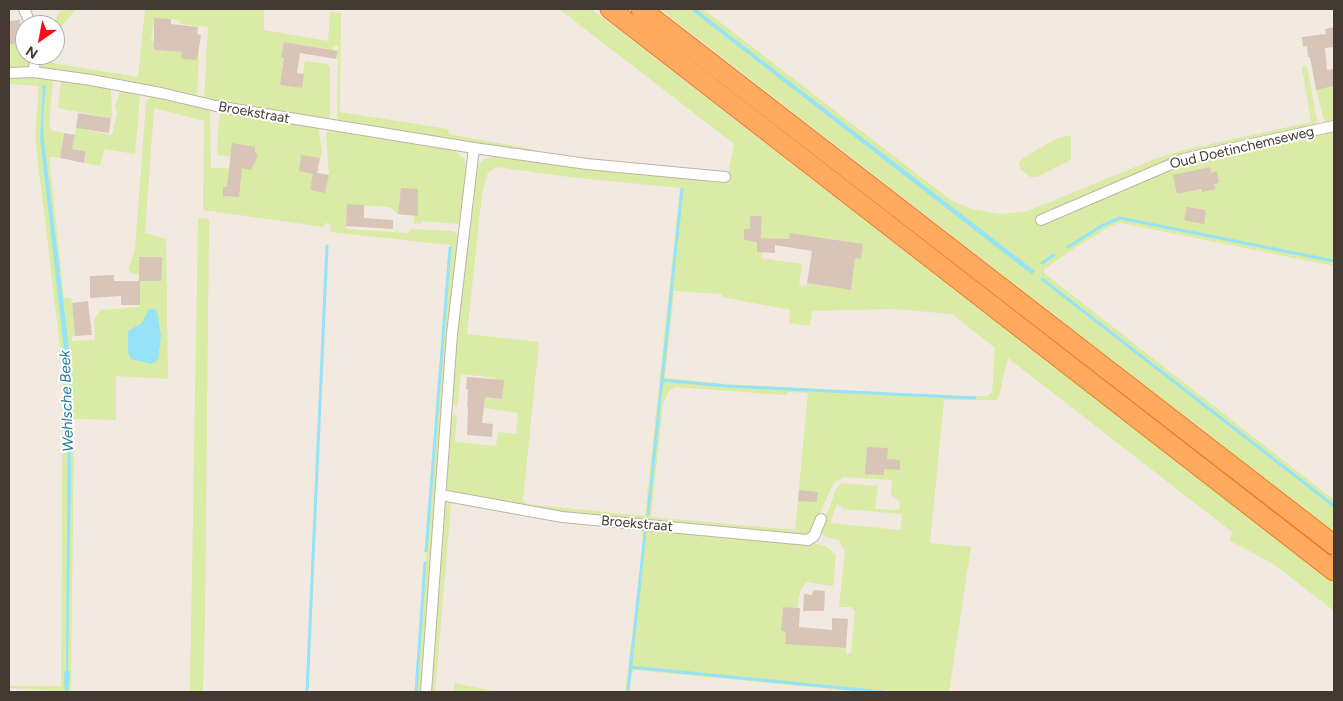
<!DOCTYPE html>
<html>
<head>
<meta charset="utf-8">
<style>
  body { margin:0 }
  #map { position:relative; width:1343px; height:701px; overflow:hidden; background:#f2eae1; font-family:Figtree,sans-serif }
  canvas { display:block }
  .frame { position:absolute; inset:0; border:10px solid #443931; pointer-events:none }
  .north { position:absolute; left:15px; top:15px; width:50px; height:50px; box-sizing:border-box; background:#fff; border:1px solid #b4b0ad; border-radius:50%; rotate:213deg; font-size:14px; font-weight:700; line-height:20px; text-align:center; color:#443931 }
  .north::after { content:''; display:block; margin:auto; width:18px; height:22px; background:#ff0b17; clip-path:polygon(50% 0,100% 100%,50% 72%,0 100%) }
</style>
</head>
<body>
<div id="map">
<canvas width="1343" height="701"></canvas>
<div class="frame"></div>
<div class="north">N</div>
</div>
<script>
const c = document.querySelector('canvas').getContext('2d');
c.lineJoin = 'round';
function paint(path, color) {
  c.fillStyle = color;
  c.fill(path, 'evenodd');
}
function shape(rows) {
  const path = new Path2D();
  for (const r of rows) {
    path.moveTo(r[0], r[1]);
    for (let i = 2; i < r.length; i += 2) path.lineTo(r[i], r[i + 1]);
  }
  return path;
}
function stroke(path, color, width, dash) {
  c.strokeStyle = color;
  c.lineWidth = width;
  c.lineCap = dash ? 'butt' : 'round';
  c.setLineDash(dash || []);
  c.stroke(path);
}
function label(font, color, halo, rows, align = 'center') {
  c.font = font + ' Figtree,sans-serif';
  c.lineWidth = 4;
  c.setLineDash([]);
  c.textBaseline = 'middle';
  c.strokeStyle = halo;
  c.fillStyle = color;
  for (const [text, x, y, turn = 0] of rows) {
    c.save();
    c.translate(x, y);
    c.rotate((+turn || 0) * Math.PI / 180);
    c.textAlign = isNaN(turn) ? turn : align;
    if (halo) c.strokeText(text, 0, 0);
    c.fillText(text, 0, 0);
    c.restore();
  }
}
paint(shape([
  [62,9,76,9,62,26,55,48,55,25,52,25],
  [145,9,264,9,264,30,328,41,330,12,341,13,340,112,448,129,449,134,531,149,536,152,339,122,337,116,338,46,333,46,333,54,328,58,326,57,327,49,284,42,281,57,289,59,293,73,303,74,305,61,327,64,330,67,330,116,327,120,237,106,204,98,208,27,180,24,180,21,171,19,154,18,151,41,155,41,154,50,167,51,168,32,182,52,182,59,199,53,197,96,195,98,43,69,39,62,38,55,53,55,52,63,138,77],
  [559,9,591,9,594,11,1334,583,1334,611,1272,563,1230,541,1232,532,1008,358,999,396,996,400,944,400,930,543,971,547,949,692,862,692,634,670,631,674,629,692,625,692,643,544,642,531,639,529,543,519,455,502,451,504,450,517,435,692,430,692,444,508,449,501,452,500,567,520,804,541,826,546,836,555,833,586,806,582,800,592,797,608,783,607,781,631,786,632,785,644,795,644,796,633,799,634,798,644,846,648,846,655,851,653,855,611,851,607,839,607,845,551,839,540,826,537,820,533,836,489,842,483,878,486,875,509,899,510,900,501,891,495,892,480,844,477,834,482,811,533,800,536,550,513,456,496,446,489,445,485,450,417,457,414,455,442,496,446,498,432,516,434,518,413,484,408,485,397,502,399,503,390,495,389,496,378,461,374,457,407,451,402,463,259,478,165,485,159,498,155,641,174,727,180,734,144],
  [497,167,569,177,680,188,645,516,527,504,523,500,539,342,467,334,482,194,488,172],
  [750,216,762,217,761,238,775,238,775,245,787,247,791,233,862,244,861,259,855,258,851,290,807,283,806,286,799,285,802,264,761,258,763,252,757,252,757,242,744,240,745,230,750,229],
  [674,291,722,294,722,297,790,310,789,323,810,326,812,311,892,309,952,314,995,348,992,392,987,396,944,396,727,384,665,378],
  [675,387,785,395,789,392,808,393,795,530,651,517,663,404,669,391],
  [837,504,844,509,902,514,900,530,830,523],
  [660,9,703,9,952,201,971,209,1001,214,1028,211,1157,158,1188,149,1311,122,1302,67,1307,66,1317,120,1315,126,1168,160,1071,203,1195,160,1334,131,1334,266,1121,223,1113,225,1081,244,1044,269,1044,273,1334,500,1334,532],
  [20,20,20,29,25,29,25,55,33,55,32,67,9,69,9,21],
  [38,77,53,80,49,126,51,130,64,133,60,158,49,157,64,298,71,298,72,303,75,336,72,337,72,341,95,340,94,319,101,310,140,307,140,281,147,281,147,270,139,270,139,274,133,274,128,270,135,249,146,103,150,97,210,110,211,168,242,168,244,158,217,155,219,118,221,112,318,127,322,150,317,173,329,175,326,134,329,129,453,149,464,159,467,176,460,222,457,224,422,221,420,224,414,223,414,216,398,214,389,207,347,204,346,229,408,233,412,229,452,231,458,234,445,367,421,692,416,692,450,245,330,232,331,224,325,223,324,227,203,210,204,121,154,108,145,233,166,239,168,379,116,376,116,420,74,419,71,692,9,688,9,686,61,686,63,371,35,137,39,86,9,84,9,78],
  [63,80,111,88,112,118,58,108,60,86],
  [1334,86,1334,122,1325,124,1316,90],
  [120,91,137,94,140,97,135,154,104,149,100,166,84,163,86,151,72,149,76,128,112,135,117,114,115,106],
  [1071,135,1071,160,1037,177,1030,177,1020,169,1019,163,1022,159,1055,139],
  [198,218,209,219,205,619,203,692,190,692],
  [454,683,498,692,502,692,454,692]
]), '#daeba5');
paint(shape([
  [690,9,696,9,1035,271,1032,274,1017,263],
  [43,85,46,85,43,118,44,141,70,357,71,480,68,670,70,672,68,692,65,692,64,673,66,670,68,384,40,138],
  [149,309,155,309,157,312,161,336,158,360,151,364,131,359,128,352,128,331,142,323]
]), '#96e2f6');
stroke(shape([
  [1068,247,1103,225,1120,218,1334,261],
  [1042,263,1054,255],
  [1042,279,1334,506],
  [662,380,726,386,975,398],
  [648,514,682,189],
  [426,551,450,248],
  [630,667,883,692],
  [307,692,327,246],
  [416,692,425,563],
  [628,692,645,533]
]), '#96e2f6', 3);
paint(shape([
  [154,18,171,19,171,24,198,27,197,34,201,35,197,60,181,59,182,52,154,50],
  [20,20,22,43,9,44,9,21],
  [1334,27,1334,47,1325,48,1327,70,1333,69,1334,86,1316,90,1310,57,1308,57,1307,46,1303,47,1302,37,1326,34,1325,29],
  [284,42,338,51,336,59,300,53,297,73,304,74,302,88,280,85,284,58,281,57],
  [78,113,111,118,109,133,76,128],
  [64,133,75,135,72,149,86,151,84,163,60,158],
  [232,143,255,147,255,152,258,156,251,170,242,168,239,197,223,196,223,187,227,187],
  [301,155,320,158,317,173,329,175,325,193,310,190,313,174,299,171],
  [1210,167,1211,173,1217,171,1219,183,1214,184,1215,189,1202,192,1201,189,1177,194,1173,175],
  [401,188,418,189,418,216,398,214],
  [347,204,364,205,364,218,393,220,393,229,346,226],
  [1187,207,1206,210,1204,224,1184,220],
  [750,216,762,216,761,238,789,239,790,233,863,244,861,259,855,258,851,290,807,283,812,251,775,245,775,253,757,252,757,242,744,240,744,229,750,229],
  [139,257,162,257,161,281,140,281,140,305,121,305,121,296,90,298,90,276,114,275,114,281,139,281],
  [88,301,92,335,75,336,72,303],
  [467,377,504,380,502,399,485,397,482,423,493,424,492,437,467,435,468,407,467,407,468,389,466,389],
  [867,447,888,448,887,459,900,460,900,470,884,469,884,475,865,474],
  [799,490,818,492,817,502,798,501],
  [813,590,825,591,824,611,803,611,804,594,812,595],
  [783,607,800,608,799,627,832,630,832,618,848,619,846,648,785,644,786,632,781,631]
]), '#d8c5b8');
const street = shape([
  [24,9,31,25],
  [34,72,35,55],
  [9,73,34,72,91,80,161,93,216,106,474,148,452,334,426,692],
  [474,148,587,164,725,177],
  [1041,220,1183,159,1334,126],
  [441,495,562,517,808,540,814,536,821,519]
]);
const highway = shape([
  [610,9,1334,571],
  [641,9,1334,545]
]);
stroke(street, '#c1b2a6', 12);
stroke(highway, '#eb7922', 21);
stroke(street, '#fff', 10);
stroke(highway, '#ffaa5f', 19);
label('14px', '#443931', '#fff', [
  ["Broekstraat",254,113,10],
  ["Oud Doetinchemseweg",1242,148,-13],
  ["Broekstraat",637,524,5]
]);
label('italic 15px', '#1f7c97', '#fff', [
  ["Wehlsche Beek",67,401,-92]
]);
</script>
</body>
</html>
